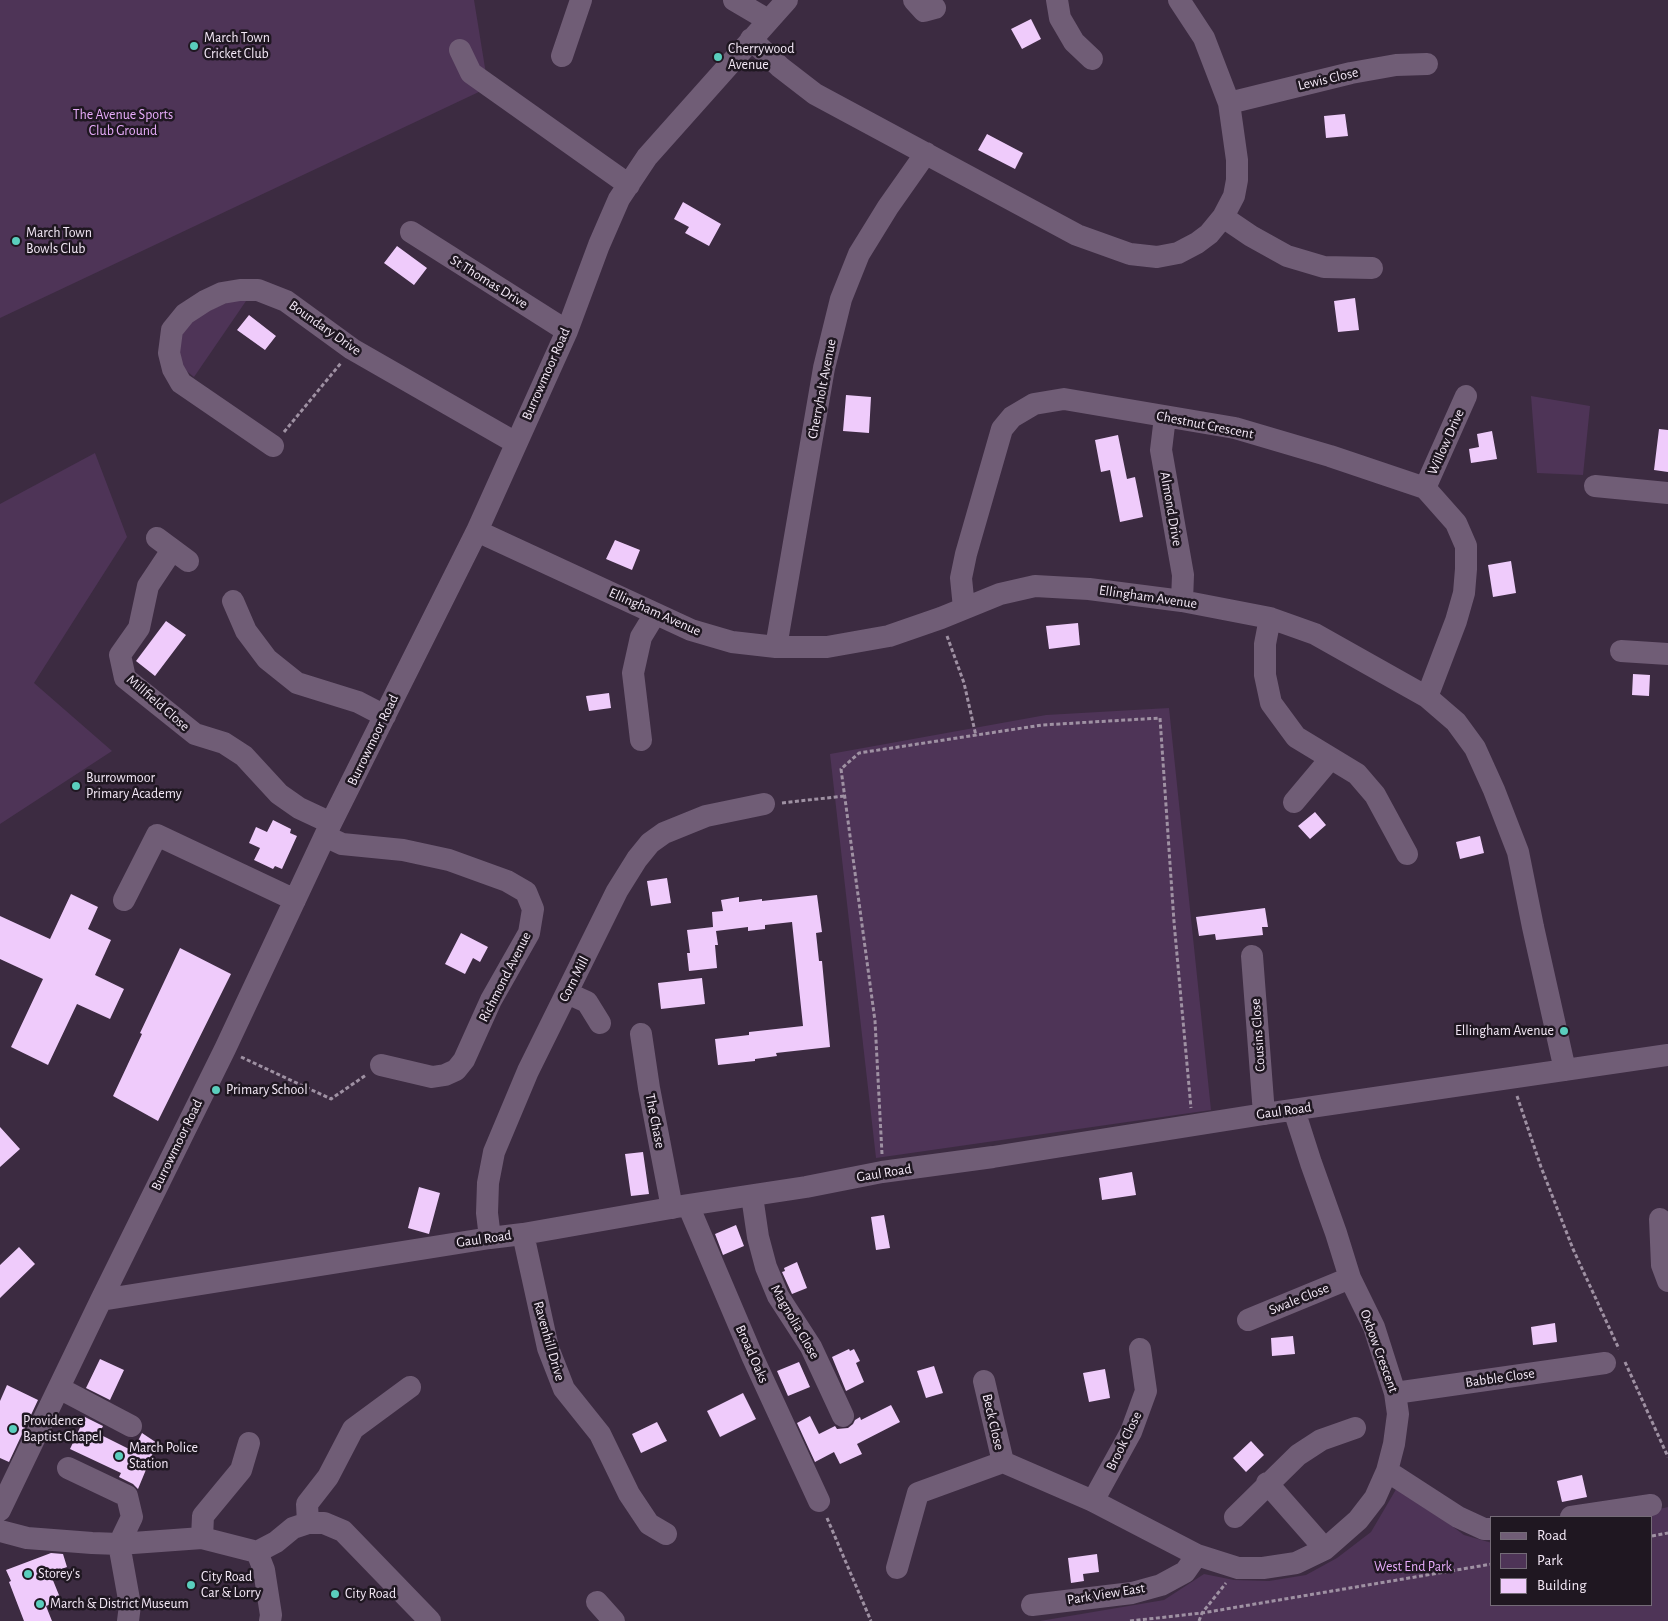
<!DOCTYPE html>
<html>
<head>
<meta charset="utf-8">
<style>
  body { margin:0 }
  #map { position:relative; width:1668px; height:1621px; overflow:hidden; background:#3c2b41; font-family:"Alegreya Sans",sans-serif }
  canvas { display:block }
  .legend { position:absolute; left:1490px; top:1516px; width:162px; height:90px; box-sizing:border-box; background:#1f1721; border:1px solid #746b77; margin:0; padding:6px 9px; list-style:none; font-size:15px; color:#f4e9f7 }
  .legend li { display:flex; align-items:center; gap:10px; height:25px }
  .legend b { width:25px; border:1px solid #746b77 }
</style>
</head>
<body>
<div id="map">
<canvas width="1668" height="1621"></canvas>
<ul class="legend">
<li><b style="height:6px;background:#705d76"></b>Road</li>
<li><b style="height:14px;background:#4e3457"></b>Park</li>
<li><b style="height:14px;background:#efcbfb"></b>Building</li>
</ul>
</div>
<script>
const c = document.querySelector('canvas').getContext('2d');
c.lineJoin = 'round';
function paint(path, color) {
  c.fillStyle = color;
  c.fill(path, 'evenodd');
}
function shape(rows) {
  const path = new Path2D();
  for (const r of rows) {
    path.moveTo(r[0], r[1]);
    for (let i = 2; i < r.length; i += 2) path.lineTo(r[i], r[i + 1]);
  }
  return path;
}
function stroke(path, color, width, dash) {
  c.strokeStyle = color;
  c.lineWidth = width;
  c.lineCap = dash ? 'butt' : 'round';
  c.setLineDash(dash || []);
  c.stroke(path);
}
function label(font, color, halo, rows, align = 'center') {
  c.font = font + ' "Alegreya Sans",sans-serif';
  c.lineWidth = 5;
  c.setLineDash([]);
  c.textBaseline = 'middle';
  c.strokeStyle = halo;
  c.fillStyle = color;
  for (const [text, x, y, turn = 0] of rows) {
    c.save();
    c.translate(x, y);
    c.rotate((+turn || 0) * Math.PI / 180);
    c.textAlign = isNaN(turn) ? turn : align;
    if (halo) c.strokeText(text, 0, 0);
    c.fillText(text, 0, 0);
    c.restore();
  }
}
paint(shape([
  [0,0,474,0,486,74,483,90,0,318],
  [231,301,246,301,194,377,184,369,180,360,180,331,195,317],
  [1531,396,1590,406,1583,475,1537,473],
  [95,453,127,537,34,683,112,751,0,824,0,504],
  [1169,708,1211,1110,876,1158,830,754,1046,715],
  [1398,1486,1464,1535,1492,1543,1492,1605,1652,1605,1652,1517,1626,1517,1668,1507,1668,1621,1040,1621,1164,1600,1204,1574,1234,1580,1269,1581,1306,1575,1337,1558,1371,1532]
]), '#4e3457');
paint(shape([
  [1031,19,1041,39,1022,49,1011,29],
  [1345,114,1348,136,1326,138,1324,116],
  [987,134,1023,153,1015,169,978,150],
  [683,202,721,224,709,246,685,233,689,227,674,219],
  [397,246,427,268,414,285,384,263],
  [1355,298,1359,330,1338,332,1334,301],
  [249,315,276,336,265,350,237,330],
  [846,395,871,397,869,433,843,431],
  [1659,429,1668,430,1668,472,1654,470],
  [1492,431,1497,459,1471,463,1469,449,1479,447,1477,434],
  [1118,435,1127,479,1135,477,1143,517,1120,522,1110,470,1101,472,1095,440],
  [615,540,640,550,632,570,606,559],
  [1511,561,1516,593,1493,597,1488,565],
  [166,621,186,635,155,676,136,661],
  [1078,623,1080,645,1049,649,1046,626],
  [1633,674,1650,675,1649,696,1632,695],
  [609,693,611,708,589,711,586,696],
  [1315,812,1326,825,1310,839,1298,826],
  [273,820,291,829,290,833,297,836,282,869,275,866,273,869,254,860,260,848,249,843,256,827,267,832],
  [1480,836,1484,853,1460,859,1456,842],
  [667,878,671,903,651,906,647,881],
  [71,894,98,907,88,929,111,940,95,975,124,989,110,1019,77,1004,48,1065,11,1047,43,979,0,959,0,916,50,939],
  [817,895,822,932,816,933,819,961,822,961,830,1047,776,1053,777,1056,755,1059,755,1061,718,1065,715,1039,749,1035,749,1032,803,1026,792,922,765,925,765,929,748,931,748,927,716,931,718,945,715,945,717,968,689,971,687,953,690,953,687,930,713,927,712,912,723,911,721,900,739,897,739,902,762,899,762,901],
  [1265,908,1268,927,1262,927,1263,935,1216,940,1215,934,1199,936,1196,917],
  [461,933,488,947,480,962,473,958,465,974,445,964],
  [180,948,231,974,158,1121,113,1096,142,1034,140,1033],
  [702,978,705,1004,661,1009,658,983],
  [0,1127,20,1149,0,1167],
  [643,1152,649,1194,631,1196,625,1154],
  [1132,1172,1136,1195,1102,1200,1099,1178],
  [419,1187,440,1193,429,1234,408,1228],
  [884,1215,890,1248,876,1250,871,1217],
  [736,1225,744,1246,723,1255,715,1234],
  [19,1247,35,1264,0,1298,0,1265],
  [797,1262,807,1288,792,1294,782,1272,785,1271,784,1268],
  [1555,1323,1557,1342,1533,1345,1531,1327],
  [1293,1336,1295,1354,1272,1356,1271,1338],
  [849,1349,850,1351,854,1349,860,1361,856,1363,864,1382,846,1391,832,1357],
  [100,1359,124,1370,110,1400,86,1388],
  [799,1362,810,1387,788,1396,777,1371],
  [934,1366,943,1393,926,1398,917,1371],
  [1105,1369,1110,1398,1089,1402,1083,1373],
  [7,1385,38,1400,9,1462,0,1458,0,1401],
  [743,1393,756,1419,720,1437,707,1411],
  [891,1405,900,1422,857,1444,862,1454,840,1464,834,1452,815,1462,797,1423,810,1416,819,1434,835,1426,837,1429,848,1428,853,1424,855,1420,860,1417,861,1420],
  [85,1417,103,1426,99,1434,133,1451,142,1433,157,1443,138,1489,133,1484,119,1477,121,1473,70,1449],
  [657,1422,667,1441,641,1453,632,1434],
  [1251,1441,1264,1455,1246,1472,1233,1458],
  [1582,1475,1587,1497,1562,1502,1557,1481],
  [51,1553,63,1554,67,1567,50,1573,61,1600,46,1606,52,1621,24,1621,9,1582,11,1581,6,1570],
  [1097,1554,1099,1572,1083,1574,1084,1581,1071,1583,1068,1558]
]), '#efcbfb');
stroke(shape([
  [284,432,341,363],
  [947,636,964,683,976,736],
  [782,803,844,796],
  [241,1057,331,1099,366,1075],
  [1517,1096,1541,1167,1573,1249,1619,1349],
  [882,1154,875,1021,841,769,859,753,1042,725,1160,718,1174,922,1191,1108],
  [1625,1362,1668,1457],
  [827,1518,871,1621],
  [1652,1536,1668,1533],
  [1130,1621,1202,1613,1492,1564],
  [1199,1621,1202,1613,1226,1583]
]), '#9f91a3', 3, [4, 2.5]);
stroke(shape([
  [734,0,768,20],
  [914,0,924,11,935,8],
  [1057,0,1060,18,1074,42,1092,59],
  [751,39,780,67,815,94,1077,235,1130,254,1157,257,1178,253,1197,243,1209,234,1223,217,1234,196,1237,180,1237,160,1229,103,1204,38,1179,0],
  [460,50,471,73,629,185],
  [562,56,581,0],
  [1229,103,1351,73,1396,65,1427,64],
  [1223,217,1251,236,1287,256,1324,267,1372,268],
  [411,232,567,331],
  [1165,417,1161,450,1183,575,1182,601],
  [273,446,181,383,173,369,169,353,172,330,185,314,205,301,222,293,240,290,258,290,286,301,352,349,516,443],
  [1595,486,1668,493],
  [1425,488,1466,396],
  [477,531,691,630,732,642,776,647,827,647,889,636,941,618,1000,594,1035,586,1089,589,1182,601,1270,618,1315,634,1427,697,1456,722,1475,748,1494,790,1518,852,1533,927,1565,1070],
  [157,538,188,561],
  [172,550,148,586,139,628,120,655,125,678,195,734,224,743,244,756,279,794,299,808,331,823],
  [233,601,246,631,267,659,297,683,358,702,385,716],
  [964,608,961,578,966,554,1002,429,1012,417,1034,404,1064,399,1235,428,1330,456,1425,488,1456,523,1466,546,1466,569,1464,593,1456,621,1427,697],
  [1270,618,1265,644,1265,675,1271,703,1296,737,1357,774,1375,795,1407,854],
  [776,647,824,368,841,299,859,254,888,207,926,153],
  [1621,651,1668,654],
  [641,740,633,673,641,637,655,614],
  [1294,802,1331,758],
  [325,836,342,844,403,850,449,860,507,881,526,892,533,909,529,933,491,1000,464,1060,456,1070,445,1075,432,1077,381,1065],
  [124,900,157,835,295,900],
  [1252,956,1264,1114],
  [567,993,587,1002,600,1023],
  [641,1034,649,1088,672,1208],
  [752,1196,758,1237,766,1267,778,1296,811,1347,843,1416],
  [688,1205,753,1358,819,1501],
  [1660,1219,1662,1265,1668,1281],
  [523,1234,548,1348,564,1389,600,1434,629,1494,649,1524,666,1534],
  [490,1238,487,1213,488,1183,494,1152,528,1071,617,891,637,859,650,843,664,833,706,816,764,804],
  [101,1300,490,1238,523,1234,688,1205,806,1187,882,1172,993,1157,1264,1114,1668,1055],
  [1248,1320,1350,1278],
  [984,1381,1003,1462],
  [59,1388,131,1426],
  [1395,1393,1605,1363],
  [1003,1462,1093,1501,1197,1555,1238,1568,1263,1568,1296,1563,1325,1549,1358,1520,1375,1498,1387,1471,1394,1444,1398,1414,1395,1393,1374,1327,1350,1278,1336,1233,1311,1163,1294,1110],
  [68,1468,127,1496,132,1517,119,1544,130,1605,128,1621],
  [1387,1471,1458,1517,1484,1529,1492,1529],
  [1267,1483,1325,1549],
  [1093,1501,1131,1432,1146,1391,1140,1349],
  [0,1510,101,1300,225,1049,331,823,477,531,567,331,599,245,619,199,647,157,787,0],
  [1235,1517,1298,1455,1321,1440,1355,1428],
  [1571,1517,1651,1505],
  [308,1523,307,1504,328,1477,353,1429,410,1387],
  [0,1531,27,1538,92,1543,119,1544,202,1538,257,1552],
  [202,1538,203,1516,241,1470,249,1443],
  [257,1552,276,1542,293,1528,308,1523,324,1523,343,1531,430,1621],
  [257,1552,264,1570,271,1615,270,1621],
  [897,1568,918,1493,1003,1462],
  [597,1602,614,1621],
  [1032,1605,1132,1593,1161,1585,1185,1572,1197,1555]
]), '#705d76', 22);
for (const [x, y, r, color] of [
  [194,46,5,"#5acebd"],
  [718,57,5,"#5acebd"],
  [16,241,5,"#5acebd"],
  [76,786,5,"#5acebd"],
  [1564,1031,5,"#5acebd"],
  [216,1090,5,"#5acebd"],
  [13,1429,5,"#5acebd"],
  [119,1456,5,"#5acebd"],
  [28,1574,5,"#5acebd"],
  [191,1585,5,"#5acebd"],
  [335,1594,5,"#5acebd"],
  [40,1604,5,"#5acebd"]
]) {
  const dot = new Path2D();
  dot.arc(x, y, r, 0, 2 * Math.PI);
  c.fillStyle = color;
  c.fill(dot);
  stroke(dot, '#1f1721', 2);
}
label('14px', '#f4e9f7', '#1f1721', [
  ["March Town",204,38],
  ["Cricket Club",204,54],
  ["Cherrywood",728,49],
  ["Avenue",728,65],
  ["March Town",26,233],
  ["Bowls Club",26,249],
  ["Burrowmoor",86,778],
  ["Primary Academy",86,794],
  ["Ellingham Avenue",1554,1031,"right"],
  ["Primary School",226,1090],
  ["Providence",23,1421],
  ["Baptist Chapel",23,1437],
  ["March Police",129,1448],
  ["Station",129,1464],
  ["Storey's",38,1574],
  ["City Road",201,1577],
  ["Car & Lorry",201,1593],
  ["City Road",345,1594],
  ["March & District Museum",50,1604]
], 'left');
label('14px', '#f4e9f7', '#1f1721', [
  ["Lewis Close",1328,79,-13],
  ["St Thomas Drive",489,282,32],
  ["Boundary Drive",325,328,35],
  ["Burrowmoor Road",546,374,-66],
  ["Cherryholt Avenue",822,389,-79],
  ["Chestnut Crescent",1205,425,11],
  ["Willow Drive",1446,442,-66],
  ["Almond Drive",1171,509,80],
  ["Ellingham Avenue",1148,597,8],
  ["Ellingham Avenue",655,612,24],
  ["Millfield Close",158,703,41],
  ["Burrowmoor Road",373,740,-64],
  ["Richmond Avenue",505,977,-63],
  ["Corn Mill",574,979,-63],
  ["Cousins Close",1258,1035,-94],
  ["Gaul Road",1284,1111,-8],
  ["The Chase",655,1121,79],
  ["Burrowmoor Road",177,1145,-64],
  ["Gaul Road",884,1173,-9],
  ["Gaul Road",484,1239,-8],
  ["Swale Close",1299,1299,-22],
  ["Magnolia Close",795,1322,60],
  ["Ravenhill Drive",549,1341,74],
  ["Oxbow Crescent",1379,1351,70],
  ["Broad Oaks",752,1354,66],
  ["Babble Close",1500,1378,-8],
  ["Beck Close",993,1422,77],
  ["Brook Close",1124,1441,-64],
  ["Park View East",1106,1594,-9]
]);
label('14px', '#e7acfa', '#1f1721', [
  ["The Avenue Sports",123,115],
  ["Club Ground",123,131],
  ["West End Park",1413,1567]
]);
</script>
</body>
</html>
